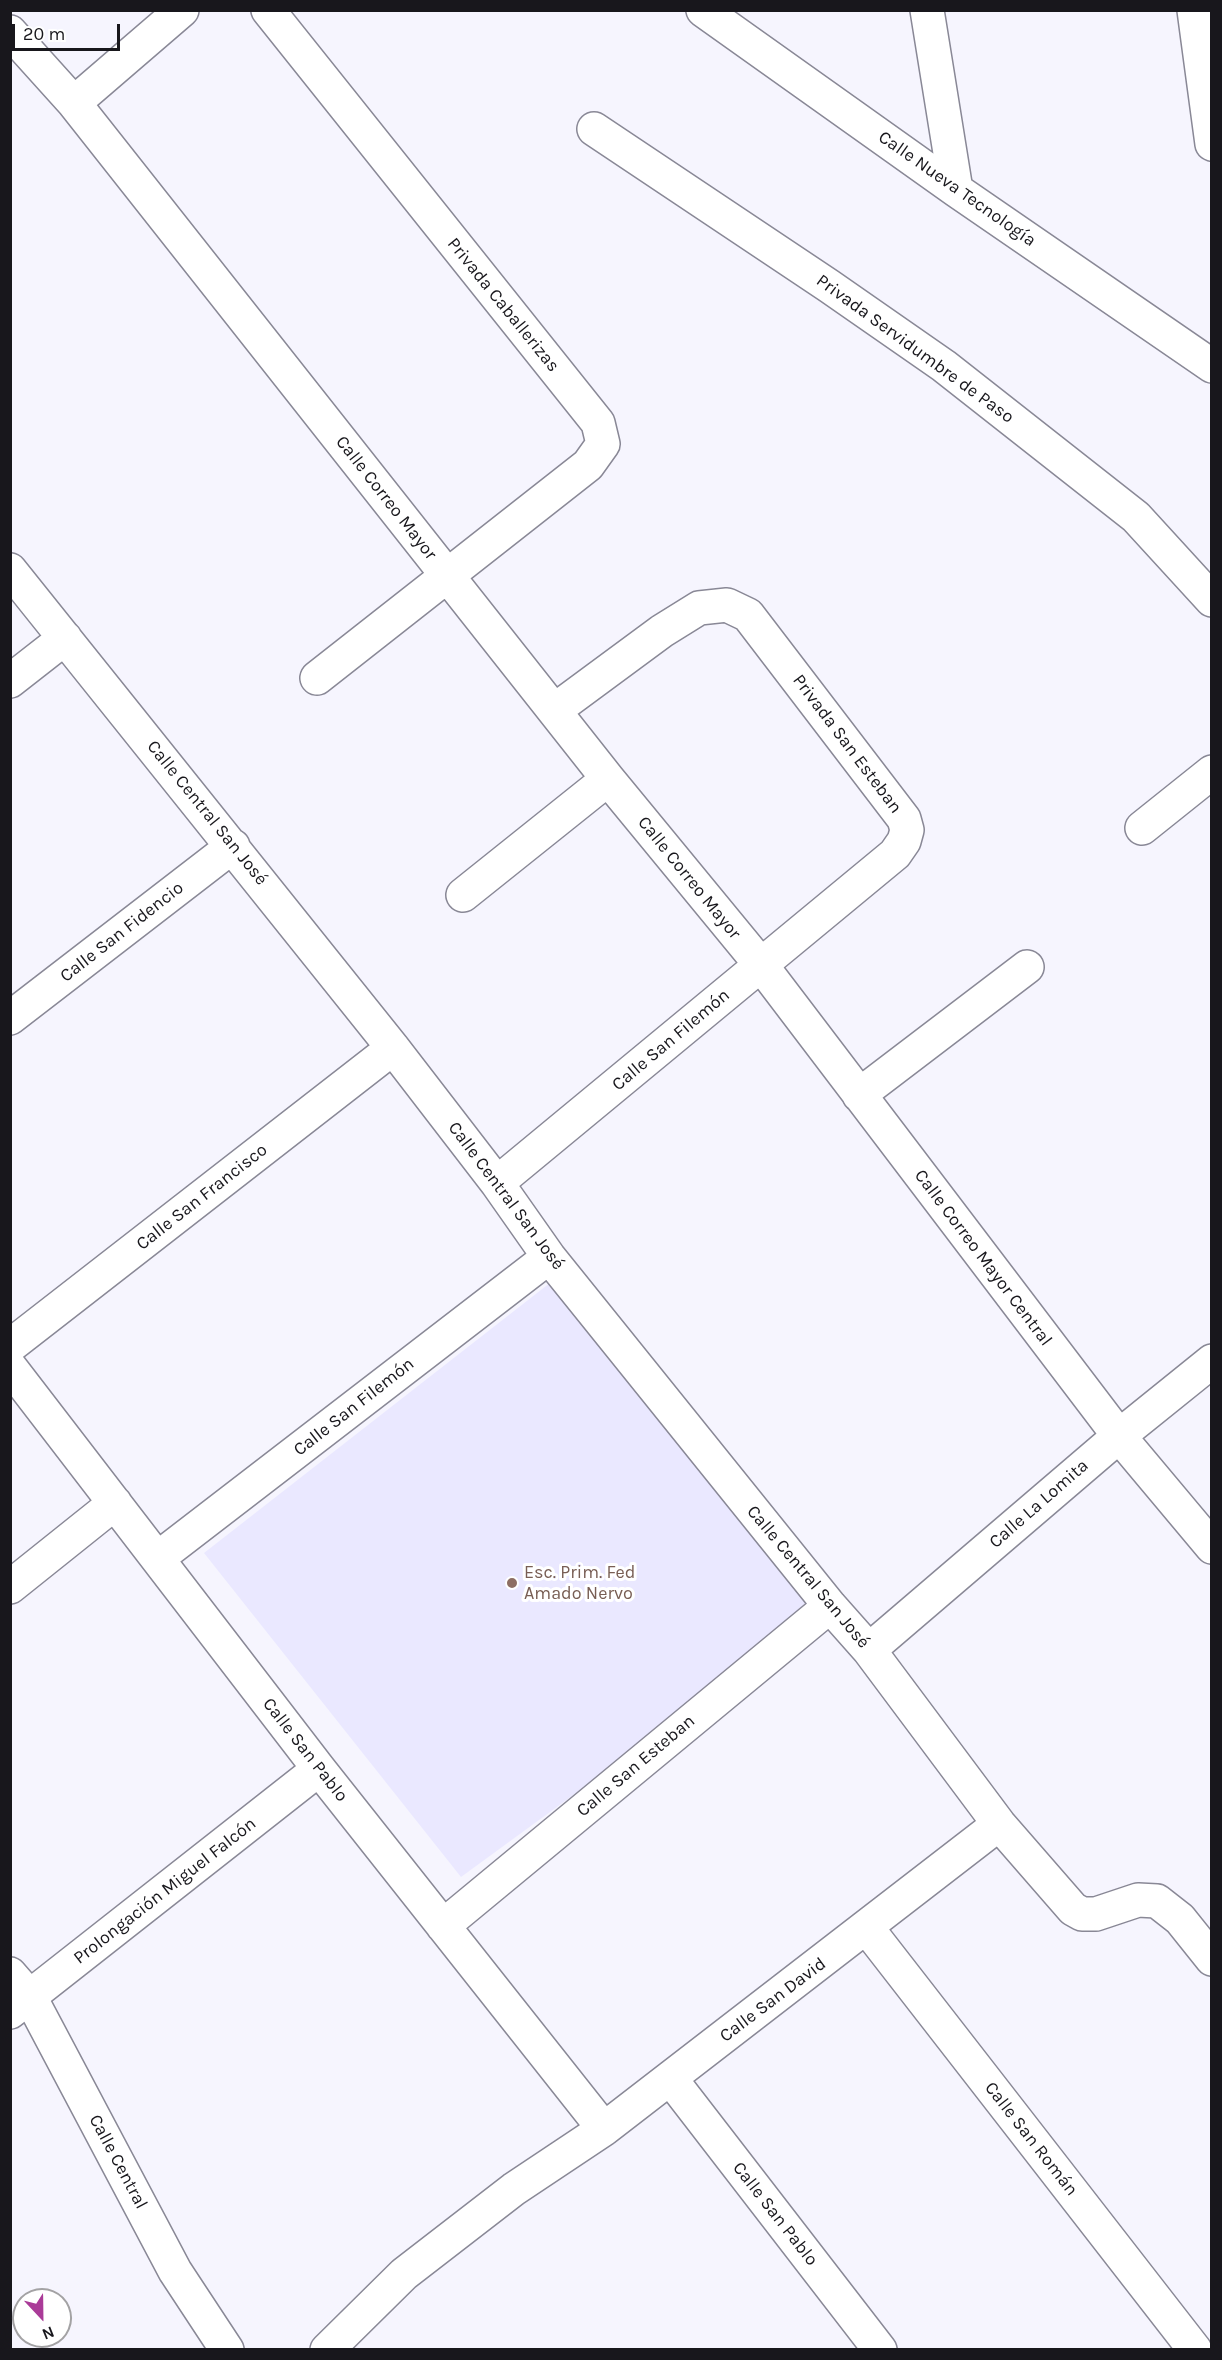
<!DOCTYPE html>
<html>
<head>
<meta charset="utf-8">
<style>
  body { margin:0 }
  #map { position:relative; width:1222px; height:2360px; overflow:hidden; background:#f6f5fe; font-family:Karla,sans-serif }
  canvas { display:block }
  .frame { position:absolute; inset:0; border:12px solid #18171c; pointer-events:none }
  .north { position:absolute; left:12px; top:2288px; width:60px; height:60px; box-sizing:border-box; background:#fff; border:2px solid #a3a2a4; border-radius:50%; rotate:158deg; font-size:16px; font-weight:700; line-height:24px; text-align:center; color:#18171c }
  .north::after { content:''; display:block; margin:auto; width:21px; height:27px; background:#aa3b98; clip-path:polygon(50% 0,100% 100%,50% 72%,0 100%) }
  .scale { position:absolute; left:12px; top:24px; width:108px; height:27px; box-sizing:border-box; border:3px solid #18171c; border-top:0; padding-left:8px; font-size:18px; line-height:21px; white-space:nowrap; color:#18171c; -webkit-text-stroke:4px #fff; paint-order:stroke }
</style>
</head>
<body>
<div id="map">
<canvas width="1222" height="2360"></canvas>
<div class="frame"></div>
<div class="north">N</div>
<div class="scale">20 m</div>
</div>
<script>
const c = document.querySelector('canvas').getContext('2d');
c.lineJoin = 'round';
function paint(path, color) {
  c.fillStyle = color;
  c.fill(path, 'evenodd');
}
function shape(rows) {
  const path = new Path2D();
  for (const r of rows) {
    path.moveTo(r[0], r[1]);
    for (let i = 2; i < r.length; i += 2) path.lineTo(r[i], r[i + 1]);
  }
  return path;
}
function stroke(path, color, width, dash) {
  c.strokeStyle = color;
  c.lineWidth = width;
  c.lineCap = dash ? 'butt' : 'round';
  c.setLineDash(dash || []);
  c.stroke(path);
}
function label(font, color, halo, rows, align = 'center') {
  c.font = font + ' Karla,sans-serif';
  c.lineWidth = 6;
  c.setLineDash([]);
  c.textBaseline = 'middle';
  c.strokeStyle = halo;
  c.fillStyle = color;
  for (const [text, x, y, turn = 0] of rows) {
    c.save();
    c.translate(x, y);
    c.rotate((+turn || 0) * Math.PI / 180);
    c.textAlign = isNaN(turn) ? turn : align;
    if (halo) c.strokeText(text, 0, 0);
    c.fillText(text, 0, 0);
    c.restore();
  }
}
paint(shape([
  [555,1279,821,1614,461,1877,204,1553]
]), '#eae8ff');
const minor = shape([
  [268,10,598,423,603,444,588,465,317,678],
  [703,10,956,190,1212,366],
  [927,10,956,190],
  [1194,10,1212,144],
  [10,32,74,103,608,779,761,965,1119,1436,1212,1547],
  [74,103,182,10],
  [594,129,829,286,944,366,1136,517,1212,600],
  [10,570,393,1048,497,1183,549,1257,830,1606,869,1650,999,1824,1073,1909,1082,1914,1096,1914,1138,1900,1157,1901,1180,1919,1212,1959],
  [10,681,65,638],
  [1142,828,1212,772],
  [463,895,608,779],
  [10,1018,233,846],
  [859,1095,1027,967],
  [497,1183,895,854,904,841,907,830,904,819,748,615,727,605,699,608,662,631,555,710],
  [10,1346,393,1048],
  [10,1367,319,1769,604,2129],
  [158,1558,549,1257],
  [10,1587,115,1503],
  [869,1650,1119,1436,1212,1361],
  [443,1926,830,1606],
  [867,1928,1195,2350],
  [10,1974,30,1997,175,2271,227,2350],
  [10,2012,319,1769],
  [670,2078,880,2350],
  [327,2350,404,2274,514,2189,604,2129,999,1824]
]);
stroke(minor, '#898896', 36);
stroke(minor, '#fff', 33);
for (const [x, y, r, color] of [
  [512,1583,6,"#8d6e63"]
]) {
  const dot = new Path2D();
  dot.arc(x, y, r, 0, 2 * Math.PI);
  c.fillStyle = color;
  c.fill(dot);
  stroke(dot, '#fff', 2);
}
label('18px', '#18171c', '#fff', [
  ["Calle Nueva Tecnología",957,189,35],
  ["Privada Caballerizas",503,305,51],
  ["Privada Servidumbre de Paso",915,349,36],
  ["Calle Correo Mayor",386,498,52],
  ["Privada San Esteban",847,744,53],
  ["Calle Central San José",207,813,51],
  ["Calle Correo Mayor",689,878,51],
  ["Calle San Fidencio",122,932,-38],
  ["Calle San Filemón",671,1040,-40],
  ["Calle Central San José",506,1196,53],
  ["Calle San Francisco",202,1197,-38],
  ["Calle Correo Mayor Central",983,1258,53],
  ["Calle San Filemón",354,1407,-38],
  ["Calle La Lomita",1039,1504,-41],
  ["Calle Central San José",808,1577,50],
  ["Calle San Pablo",305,1750,52],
  ["Calle San Esteban",636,1766,-40],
  ["Prolongación Miguel Falcón",165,1891,-38],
  ["Calle San David",773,2000,-37],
  ["Calle San Román",1031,2139,52],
  ["Calle Central",118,2162,62],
  ["Calle San Pablo",775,2214,52]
]);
label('18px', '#785e54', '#fff', [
  ["Esc. Prim. Fed",524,1573],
  ["Amado Nervo",524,1594]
], 'left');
</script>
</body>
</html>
